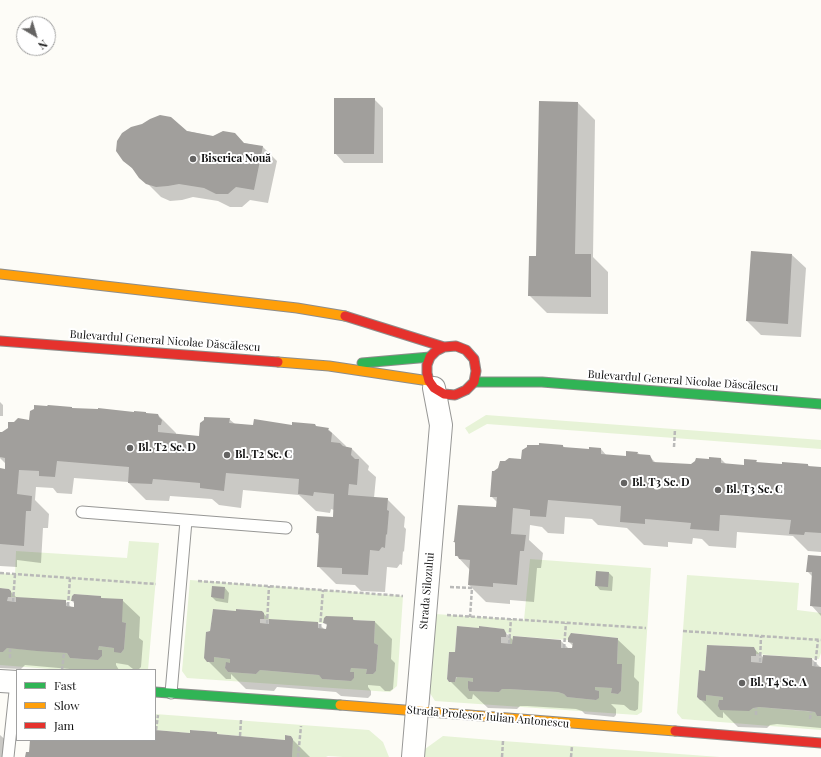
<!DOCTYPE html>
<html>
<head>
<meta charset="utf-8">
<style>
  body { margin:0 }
  #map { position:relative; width:821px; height:757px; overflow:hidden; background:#fdfcf7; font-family:"Playfair Display",serif }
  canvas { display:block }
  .legend { position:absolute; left:16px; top:669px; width:140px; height:72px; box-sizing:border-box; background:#fff; border:1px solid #a0a0a0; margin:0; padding:5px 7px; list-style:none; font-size:12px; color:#111 }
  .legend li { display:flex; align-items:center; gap:8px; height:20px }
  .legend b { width:20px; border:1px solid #a0a0a0 }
  .north { position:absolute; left:16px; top:16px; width:40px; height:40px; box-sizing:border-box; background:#fff; border:1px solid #a0a0a0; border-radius:50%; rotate:142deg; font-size:11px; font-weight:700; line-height:16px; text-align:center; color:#111 }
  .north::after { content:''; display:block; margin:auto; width:14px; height:18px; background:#646362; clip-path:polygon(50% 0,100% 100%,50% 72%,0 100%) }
</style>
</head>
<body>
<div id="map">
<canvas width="821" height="757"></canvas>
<ul class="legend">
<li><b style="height:5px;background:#30b455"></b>Fast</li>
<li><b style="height:5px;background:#ff9f0a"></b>Slow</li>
<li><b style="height:5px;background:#e5322d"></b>Jam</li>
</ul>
<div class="north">N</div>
</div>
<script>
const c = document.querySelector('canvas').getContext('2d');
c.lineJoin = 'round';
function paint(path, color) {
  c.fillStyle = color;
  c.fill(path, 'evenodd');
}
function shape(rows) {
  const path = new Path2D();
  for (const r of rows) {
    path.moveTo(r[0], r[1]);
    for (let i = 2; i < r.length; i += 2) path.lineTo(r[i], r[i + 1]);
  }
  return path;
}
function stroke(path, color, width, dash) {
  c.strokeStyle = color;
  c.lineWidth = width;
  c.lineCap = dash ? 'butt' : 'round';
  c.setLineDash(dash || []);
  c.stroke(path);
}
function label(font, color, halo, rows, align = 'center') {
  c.font = font + ' "Playfair Display",serif';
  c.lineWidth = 4;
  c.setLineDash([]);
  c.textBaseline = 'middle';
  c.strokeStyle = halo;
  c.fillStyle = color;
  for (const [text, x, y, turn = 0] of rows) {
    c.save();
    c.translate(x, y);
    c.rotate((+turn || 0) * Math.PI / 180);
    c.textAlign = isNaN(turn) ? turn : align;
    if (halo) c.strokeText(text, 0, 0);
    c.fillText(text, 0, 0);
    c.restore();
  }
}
paint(shape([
  [486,415,821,440,821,449,487,424,469,434,465,428],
  [129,541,159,543,148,670,62,670,0,665,0,652,3,652,7,648,67,653,70,658,98,660,102,656,102,651,98,650,99,646,114,648,121,653,124,649,126,623,122,622,101,598,100,596,74,594,72,596,71,601,11,597,11,591,9,589,0,588,0,573,15,574,16,551,127,558],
  [530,559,651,568,642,712,637,715,435,701,428,690,435,614,524,620],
  [457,626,479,628,479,626,503,629,506,633,510,634,509,644,512,644,513,636,568,640,572,633,618,638,617,664,622,664,621,691,618,694,611,693,612,688,595,687,595,690,599,691,599,697,596,700,567,697,564,694,558,692,509,689,502,689,499,692,469,691,468,688,468,681,473,682,473,678,457,677,455,682,449,682,447,679,449,652,455,652],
  [687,575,799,583,797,610,821,613,821,653,819,659,756,654,756,651,754,647,707,645,705,671,699,670,697,697,700,700,706,701,706,695,723,697,723,700,719,700,718,706,720,710,759,707,815,712,817,716,821,716,821,730,682,719,677,713],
  [190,580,403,596,397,686,390,692,187,678,182,671],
  [213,609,236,611,236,609,262,611,264,613,264,619,323,623,324,618,327,616,353,620,375,621,374,643,378,645,376,671,373,674,366,674,367,669,351,668,350,672,354,672,354,678,350,681,322,679,319,675,260,670,256,674,228,672,225,668,226,663,230,663,230,659,214,657,213,662,207,662,206,632,210,631],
  [155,714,369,730,383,742,389,757,343,757,328,756,326,757,292,757,293,739,291,736,285,735,285,740,217,734,217,732,191,730,190,733,155,730],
  [443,736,503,741,720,757,424,757,425,749]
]), '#e7f3d7');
paint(shape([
  [374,99,383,108,383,163,344,163,335,153],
  [578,103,595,120,593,257,608,272,608,314,547,313,529,295,537,257],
  [187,131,263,147,277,161,268,203,250,200,242,207,230,207,218,201,193,197,182,200,170,201,161,197,124,160],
  [792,255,806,268,801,337,761,335,747,321],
  [0,402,3,405,3,416,0,416],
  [73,409,158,415,176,433,176,434,200,437,229,419,235,424,254,426,316,427,328,429,346,446,345,448,352,449,369,466,368,470,376,477,374,498,387,499,405,517,404,527,406,529,404,552,403,551,402,565,400,564,397,568,387,567,385,592,361,591,355,585,336,584,319,567,320,537,317,533,334,518,334,510,331,509,330,513,316,511,299,495,243,490,241,508,219,505,212,499,170,496,169,501,146,500,128,482,74,478,72,494,57,493,53,488,36,487,35,500,49,514,48,528,43,528,41,563,17,560,17,567,0,566,0,469,6,470,6,464,0,458,0,439,30,421],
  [563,446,565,448,590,450,601,449,607,456,626,457,637,452,640,455,649,456,656,463,691,465,709,460,721,459,727,465,744,466,756,461,759,464,808,465,810,467,821,469,821,552,808,551,793,536,737,532,736,548,709,546,702,539,693,538,692,544,668,542,668,547,644,545,627,528,598,525,592,519,565,517,564,534,548,533,542,527,530,525,529,540,543,553,541,568,537,568,534,602,510,600,510,604,486,602,469,585,470,570,456,555,456,544,454,542,497,509,498,503,491,496,522,460],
  [821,557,821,616,811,605,813,577,807,571],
  [597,572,609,573,613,577,612,591,600,590,596,585],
  [225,588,229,593,228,603,216,601,212,597],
  [0,589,9,590,17,598,65,601,72,608,75,608,75,604,72,601,100,597,103,599,122,600,140,617,139,638,143,641,141,667,138,670,133,669,128,665,116,663,116,665,119,670,81,670,25,665,21,669,0,668],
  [262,612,270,620,318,623,324,629,327,630,328,626,324,623,352,618,355,621,375,622,392,639,391,659,395,663,393,689,390,691,385,691,380,686,368,685,368,687,371,691,371,695,368,698,341,696,336,692,277,687,274,691,246,689,231,674,231,679,226,679,208,661],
  [503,630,513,640,561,641,569,649,573,649,573,646,569,642,617,639,635,656,634,677,639,682,638,709,635,711,630,710,624,705,611,704,616,709,616,715,614,717,585,714,582,711,576,709,527,706,520,706,517,709,488,708,473,694,472,699,468,699,448,679,456,653],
  [753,648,764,658,812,659,821,668,821,728,777,724,770,725,767,728,738,727,723,712,723,718,718,717,698,697,706,672],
  [155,731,191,734,216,733,219,735,285,741,290,737,310,757,26,757,30,753,31,740,155,740],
  [0,735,9,743,4,757,0,757]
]), '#0003');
paint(shape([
  [334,98,375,98,374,154,334,154],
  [539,101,578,102,575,254,591,254,591,297,528,296,529,256,536,256],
  [160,115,171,117,187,131,213,136,223,131,235,133,244,143,263,146,254,190,236,187,228,194,216,194,204,188,179,184,168,186,156,187,146,184,139,178,132,168,123,161,116,151,117,141,122,133,131,127,142,124,150,119],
  [751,251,792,254,788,324,746,321],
  [34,405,47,406,48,405,72,407,72,408,98,409,98,408,134,412,134,411,146,412,146,413,158,414,159,417,162,420,161,425,158,425,158,432,199,436,200,423,204,420,204,417,230,418,229,423,253,425,254,419,292,425,292,422,315,424,316,426,329,428,328,430,332,433,331,442,340,443,343,446,352,448,351,455,355,459,359,459,357,485,349,484,348,495,388,498,387,510,389,511,387,535,386,534,385,548,382,547,379,551,370,550,368,575,342,574,342,568,317,567,319,533,316,533,317,516,333,517,334,494,314,492,313,496,298,494,299,479,226,473,224,491,200,488,200,483,153,479,152,484,128,483,129,467,57,461,55,477,39,476,39,471,19,470,17,494,32,496,31,511,26,511,24,546,0,544,0,468,5,469,5,458,0,457,0,432,2,432,8,428,8,422,14,422,18,418,29,420,30,411,34,409],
  [539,443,563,445,563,447,589,449,589,447,601,448,601,454,626,456,626,451,638,452,637,454,650,455,653,462,691,464,695,461,696,458,709,459,709,457,721,458,721,463,744,465,744,459,757,460,756,462,782,464,782,462,808,464,808,466,821,467,821,533,805,532,804,535,789,534,791,520,724,515,720,515,719,531,690,529,691,523,669,521,645,519,645,524,620,522,621,506,548,500,546,517,530,516,530,510,513,508,511,534,526,535,524,551,520,551,517,585,493,583,493,587,468,585,470,560,459,559,458,556,455,556,455,542,453,542,454,541,458,505,496,507,497,497,490,497,492,471,494,471,498,468,500,461,505,461,509,458,521,459,522,450,527,447,527,445,539,445],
  [808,555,821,556,821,607,810,606,812,572,806,572],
  [596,571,609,572,608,587,595,586],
  [212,586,225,587,224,599,211,597],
  [0,588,9,589,11,591,11,597,8,597,7,601,16,602,16,597,66,600,66,606,74,607,74,601,71,601,72,596,74,594,101,596,101,598,123,599,122,622,126,623,124,649,121,653,114,652,114,648,99,646,98,650,102,650,102,656,98,660,70,658,67,653,37,651,7,648,3,652,0,652],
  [213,609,236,611,236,609,262,611,264,613,264,619,260,619,260,623,269,624,269,619,318,622,318,628,326,629,327,624,323,623,324,618,326,616,353,617,353,620,375,621,374,643,378,645,376,671,373,674,366,674,367,669,351,668,350,672,354,672,354,678,351,681,322,679,319,675,260,670,256,674,228,672,225,668,226,662,230,663,230,659,214,657,214,662,207,662,204,658,206,632,210,631],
  [457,626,479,628,479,626,504,629,506,633,506,637,501,637,501,643,512,644,513,636,561,640,561,648,572,648,573,643,568,642,568,638,571,633,618,638,617,664,622,664,621,691,618,694,611,693,612,688,595,687,595,690,599,691,599,698,596,700,567,697,564,694,558,692,509,689,502,689,499,692,469,691,468,688,468,681,473,682,473,678,456,677,455,682,449,682,447,679,449,652,455,652],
  [707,645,754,647,756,651,756,656,751,656,751,662,762,663,763,655,812,658,812,666,821,667,821,716,817,716,815,712,808,711,759,707,753,708,749,711,720,710,718,706,719,700,723,700,723,697,706,695,706,701,700,700,697,697,699,670,705,671],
  [155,730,190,733,190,730,217,732,217,734,285,740,285,735,291,736,293,739,292,757,25,757,26,752,29,752,30,740,155,740]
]), '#a19f9c');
const lane = shape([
  [82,512,286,528],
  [171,693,186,521],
  [8,757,16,682]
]);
const street = shape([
  [0,681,17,682],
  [413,757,441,425,434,388]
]);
const fast = shape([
  [362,363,430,357],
  [474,382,542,382,821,404],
  [155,692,340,705]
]);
const slow = shape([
  [0,274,297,308,345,316],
  [278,362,329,366,429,381],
  [340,705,675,731]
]);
const jam = shape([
  [345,316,444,347,456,346,466,350,474,359,476,371,474,382,466,390,455,395,444,394,434,388,429,381,427,373,427,365,430,357,436,351,444,347],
  [0,341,278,362],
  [675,731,821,743]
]);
stroke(lane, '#979795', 13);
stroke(street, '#979795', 24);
stroke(fast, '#8e8d8b', 11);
stroke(slow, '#8e8d8b', 11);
stroke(jam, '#8e8d8b', 11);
stroke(shape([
  [674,447,675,429],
  [0,573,156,584],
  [198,581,403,596],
  [450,587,472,588,470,617],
  [13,602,15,574],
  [68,606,70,578],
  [447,615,646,628],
  [267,624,269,586],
  [320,628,323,590],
  [683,631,821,640],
  [509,644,511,619],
  [564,648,566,623],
  [10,658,10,649],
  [760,662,761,636],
  [815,666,818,640],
  [62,670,64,653],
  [756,715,756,708],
  [810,719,811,712],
  [156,730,158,715],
  [240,736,241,720],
  [298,757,301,726],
  [502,757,503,741],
  [571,757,572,746]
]), '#b9b9b8', 2.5, [4, 2]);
stroke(lane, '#fffffe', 11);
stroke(street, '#fffffe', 22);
stroke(fast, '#30b455', 9);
stroke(slow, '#ff9f0a', 9);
stroke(jam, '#e5322d', 9);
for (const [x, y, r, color] of [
  [193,159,4,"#646362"],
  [130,448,4,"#646362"],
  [227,455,4,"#646362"],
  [624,483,4,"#646362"],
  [718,490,4,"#646362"],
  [742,683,4,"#646362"]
]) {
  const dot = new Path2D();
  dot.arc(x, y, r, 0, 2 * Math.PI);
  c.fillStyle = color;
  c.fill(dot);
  stroke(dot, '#fff', 1.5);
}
label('bold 11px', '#111', '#fff', [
  ["Biserica Nouă",201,159],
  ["Bl. T2 Sc. D",138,448],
  ["Bl. T2 Sc. C",235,455],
  ["Bl. T3 Sc. D",632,483],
  ["Bl. T3 Sc. C",726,490],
  ["Bl. T4 Sc. A",750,683]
], 'left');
label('11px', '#111', '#fff', [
  ["Bulevardul General Nicolae Dăscălescu",165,341,4],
  ["Bulevardul General Nicolae Dăscălescu",683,381,4],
  ["Strada Silozului",427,591,-85],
  ["Strada Profesor Iulian Antonescu",488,717,5]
]);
</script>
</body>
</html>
